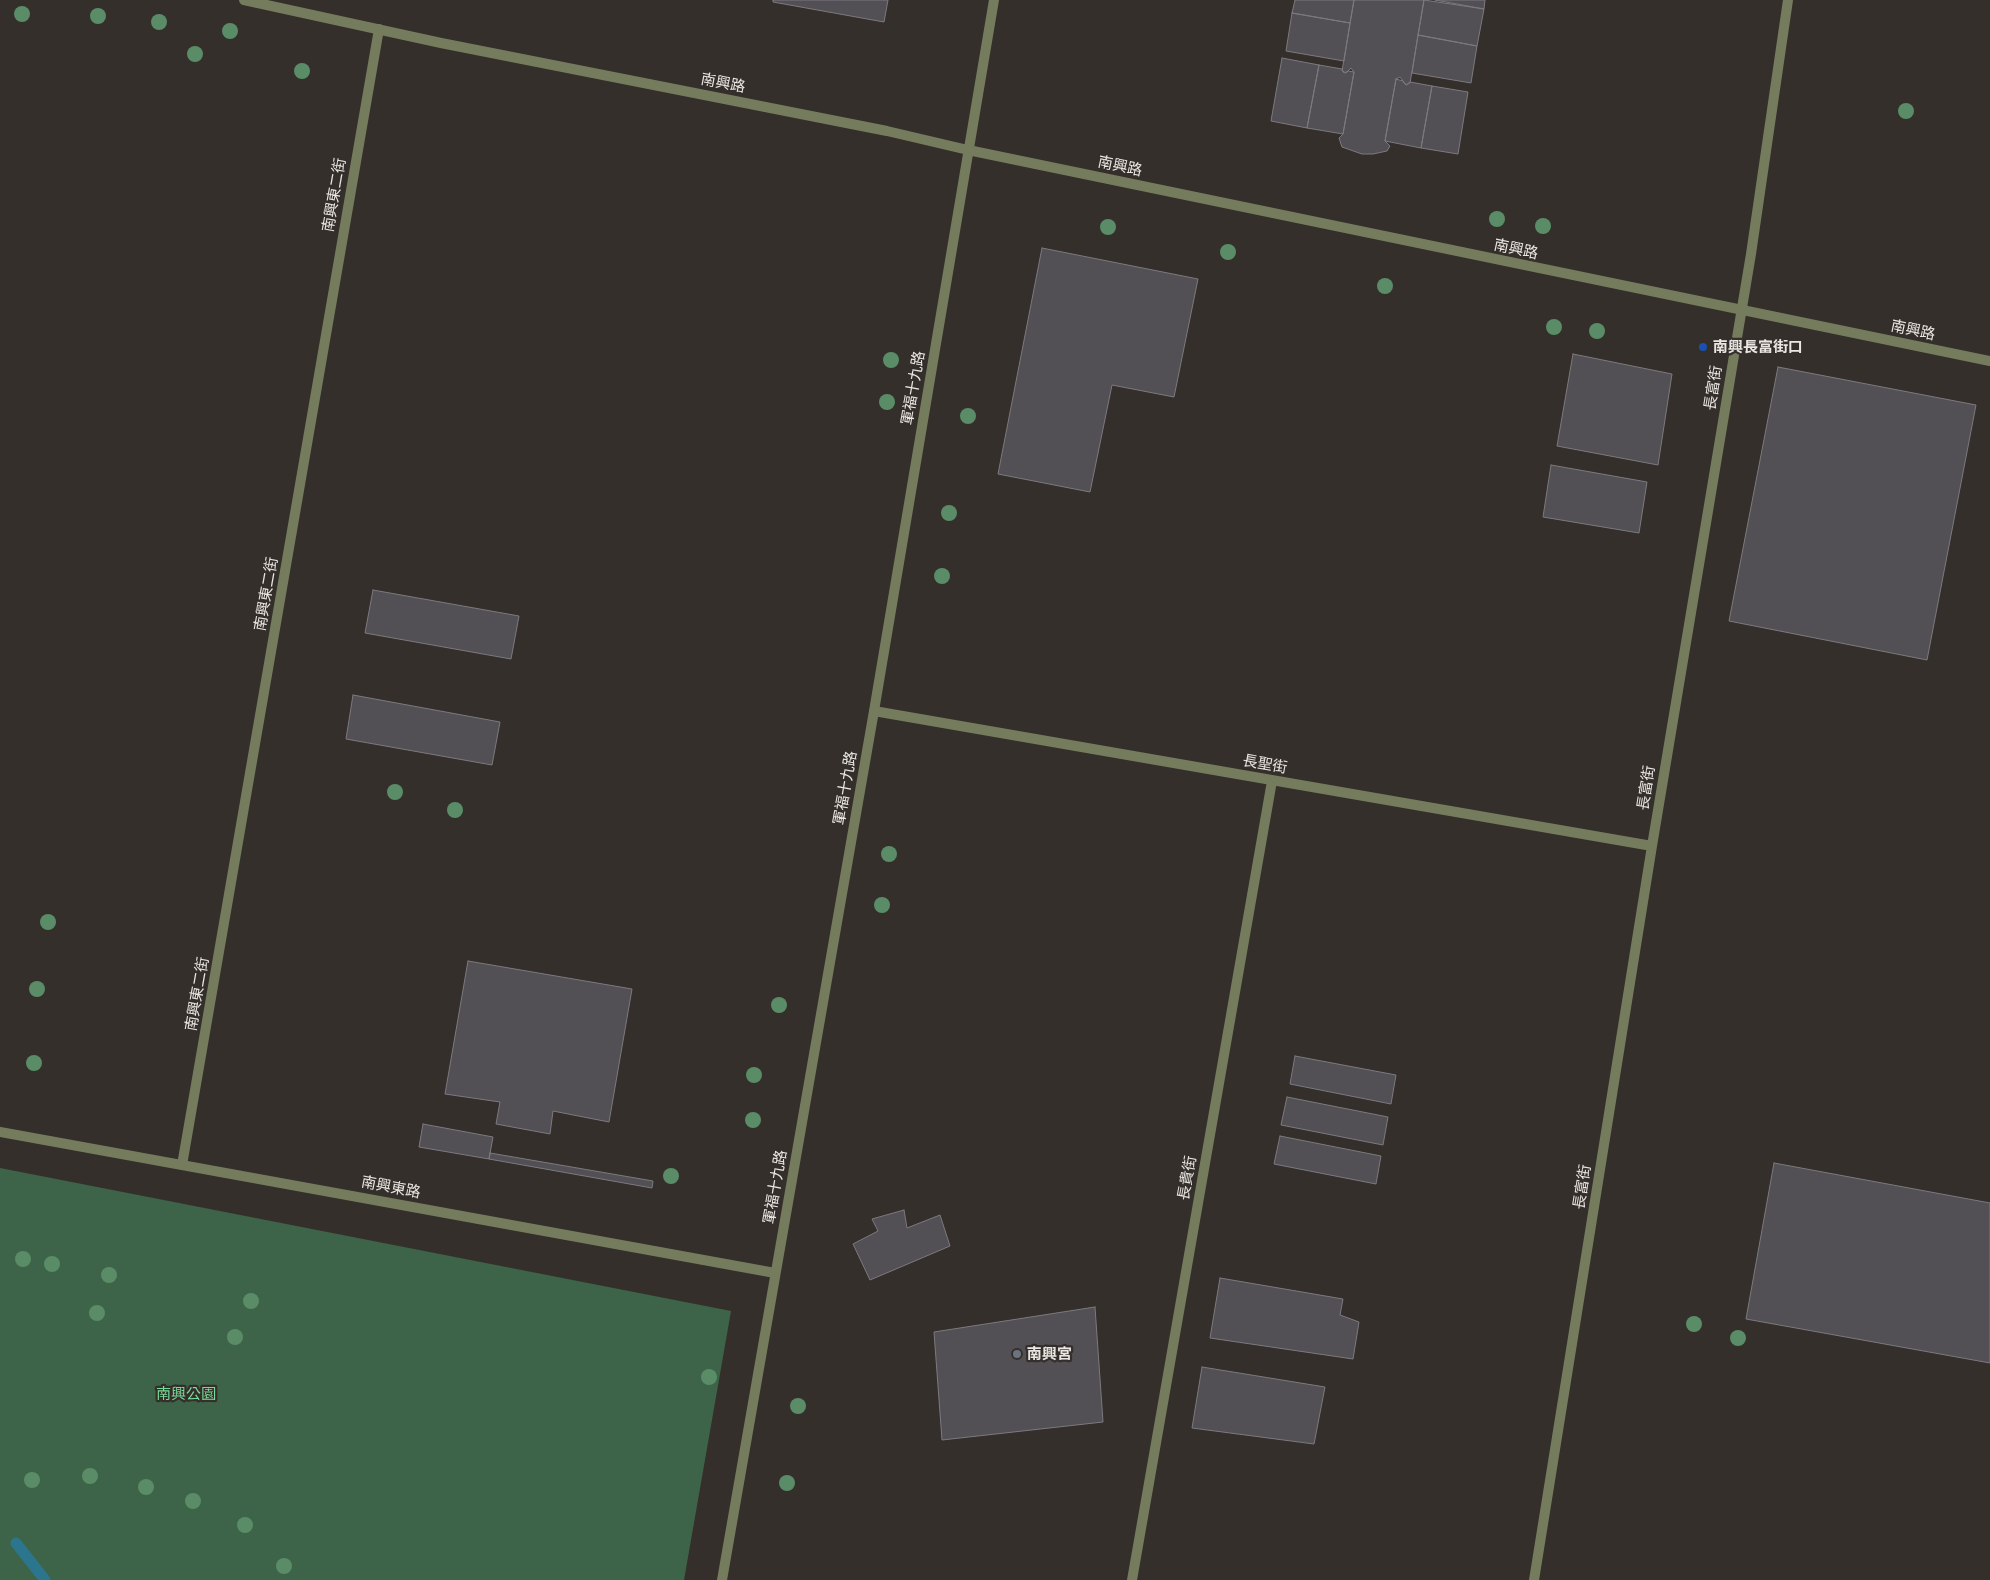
<!DOCTYPE html>
<html>
<head>
<meta charset="utf-8">
<style>
  body { margin:0 }
  canvas { display:block; background:#342f2a }
</style>
</head>
<body>
<canvas width="1990" height="1580"></canvas>
<script>
const c = document.querySelector('canvas').getContext('2d');
c.lineJoin = 'round';
function paint(path, color) {
  c.fillStyle = color;
  c.fill(path, 'evenodd');
}
function shape(rows) {
  const path = new Path2D();
  for (const r of rows) {
    path.moveTo(r[0], r[1]);
    for (let i = 2; i < r.length; i += 2) path.lineTo(r[i], r[i + 1]);
  }
  return path;
}
function stroke(path, color, width, dash) {
  c.strokeStyle = color;
  c.lineWidth = width;
  c.lineCap = dash ? 'butt' : 'round';
  c.setLineDash(dash || []);
  c.stroke(path);
}
function label(font, color, halo, rows, align = 'center') {
  c.font = font + ' Commissioner,"Noto Sans TC",sans-serif';
  c.lineWidth = 4.5;
  c.setLineDash([]);
  c.textBaseline = 'middle';
  c.strokeStyle = halo;
  c.fillStyle = color;
  for (const [text, x, y, turn = 0] of rows) {
    c.save();
    c.translate(x, y);
    c.rotate((+turn || 0) * Math.PI / 180);
    c.textAlign = isNaN(turn) ? turn : align;
    if (halo) c.strokeText(text, 0, 0);
    c.fillText(text, 0, 0);
    c.restore();
  }
}
paint(shape([
  [0,1168,731,1311,684,1580,0,1580]
]), '#3d6448');
stroke(shape([
  [16,1543,45,1580]
]), '#2b768d', 11);
const building = shape([
  [773,0,888,0,884,22,773,2,773,0],
  [1295,0,1354,0,1350,23,1292,13,1295,0],
  [1354,0,1424,0,1410,83,1406,85,1400,77,1396,79,1385,141,1390,146,1387,151,1373,154,1362,154,1342,147,1339,138,1343,134,1354,72,1351,68,1346,73,1342,71,1354,0],
  [1424,0,1484,9,1477,46,1418,35,1424,0],
  [1435,0,1485,0,1484,9,1435,0],
  [1292,13,1350,23,1344,61,1286,51,1292,13],
  [1418,35,1477,46,1471,83,1412,73,1418,35],
  [1282,58,1319,65,1307,128,1271,121,1282,58],
  [1319,65,1342,69,1344,73,1348,71,1354,72,1343,134,1307,128,1319,65],
  [1396,79,1403,81,1406,85,1410,82,1432,86,1421,148,1385,141,1396,79],
  [1432,86,1468,92,1458,154,1421,148,1432,86],
  [1042,248,1198,279,1174,397,1112,385,1090,492,998,474,1042,248],
  [1573,354,1672,374,1658,465,1557,446,1573,354],
  [1778,367,1976,405,1927,660,1729,621,1778,367],
  [1551,465,1647,482,1639,533,1543,517,1551,465],
  [373,590,519,616,511,659,365,633,373,590],
  [353,695,500,722,492,765,346,739,353,695],
  [468,961,632,989,609,1122,553,1111,550,1134,496,1124,500,1102,445,1094,468,961],
  [1295,1056,1396,1075,1391,1104,1290,1084,1295,1056],
  [1287,1097,1388,1117,1383,1145,1281,1125,1287,1097],
  [423,1124,493,1137,489,1159,419,1147,423,1124],
  [1280,1136,1381,1156,1376,1184,1274,1164,1280,1136],
  [490,1153,653,1181,652,1188,489,1159,490,1153],
  [1774,1163,1990,1203,1990,1363,1746,1319,1774,1163],
  [904,1210,907,1228,940,1215,950,1246,870,1280,853,1244,878,1231,872,1219,904,1210],
  [1220,1278,1343,1299,1340,1315,1359,1322,1353,1359,1210,1338,1220,1278],
  [1095,1307,1103,1422,942,1440,934,1332,1095,1307],
  [1202,1367,1325,1387,1314,1444,1192,1428,1202,1367]
]);
paint(building, '#524f55');
stroke(building, '#7c7980', 1);
stroke(shape([
  [874,711,1652,846],
  [0,1132,775,1273],
  [182,1165,379,29],
  [1132,1580,1272,781],
  [1534,1580,1652,846,1751,254,1788,0]
]), '#757c5e', 10);
stroke(shape([
  [244,0,441,43,887,131,968,150,1990,361],
  [722,1580,874,711,994,0]
]), '#757c5e', 10);
c.fillStyle = '#5a8d67';
for (const [x, y] of [
  [22,14],
  [98,16],
  [159,22],
  [230,31],
  [195,54],
  [302,71],
  [1906,111],
  [1497,219],
  [1543,226],
  [1108,227],
  [1228,252],
  [1385,286],
  [1554,327],
  [1597,331],
  [891,360],
  [887,402],
  [968,416],
  [949,513],
  [942,576],
  [395,792],
  [455,810],
  [889,854],
  [882,905],
  [48,922],
  [37,989],
  [779,1005],
  [34,1063],
  [754,1075],
  [753,1120],
  [671,1176],
  [23,1259],
  [52,1264],
  [109,1275],
  [251,1301],
  [97,1313],
  [1694,1324],
  [235,1337],
  [1738,1338],
  [709,1377],
  [798,1406],
  [90,1476],
  [32,1480],
  [787,1483],
  [146,1487],
  [193,1501],
  [245,1525],
  [284,1566]
]) {
  c.beginPath();
  c.arc(x, y, 8, 0, 2 * Math.PI);
  c.fill();
}
for (const [x, y, r, color] of [
  [1703,347,5,"#1a4fb4"],
  [1017,1354,5,"#6b7280"]
]) {
  const dot = new Path2D();
  dot.arc(x, y, r, 0, 2 * Math.PI);
  c.fillStyle = color;
  c.fill(dot);
  stroke(dot, '#342f2a', 2);
}
label('15px', '#e9e6e3', '#342f2a', [
  ["南興路",723,83,11],
  ["南興路",1120,166,12],
  ["南興東二街",334,195,-80],
  ["南興路",1516,249,12],
  ["南興路",1913,330,12],
  ["軍福十九路",913,388,-80],
  ["長富街",1713,388,-81],
  ["南興東二街",266,594,-80],
  ["長聖街",1265,764,10],
  ["軍福十九路",845,788,-80],
  ["長富街",1646,788,-81],
  ["南興東二街",197,994,-80],
  ["長貴街",1187,1178,-80],
  ["南興東路",391,1187,11],
  ["軍福十九路",775,1187,-80],
  ["長富街",1582,1187,-81]
]);
label('bold 15px', '#e9e6e3', '#342f2a', [
  ["南興長富街口",1713,347],
  ["南興宮",1027,1354]
], 'left');
label('15px', '#7ada99', '#342f2a', [
  ["南興公園",186,1394]
]);
</script>
</body>
</html>
